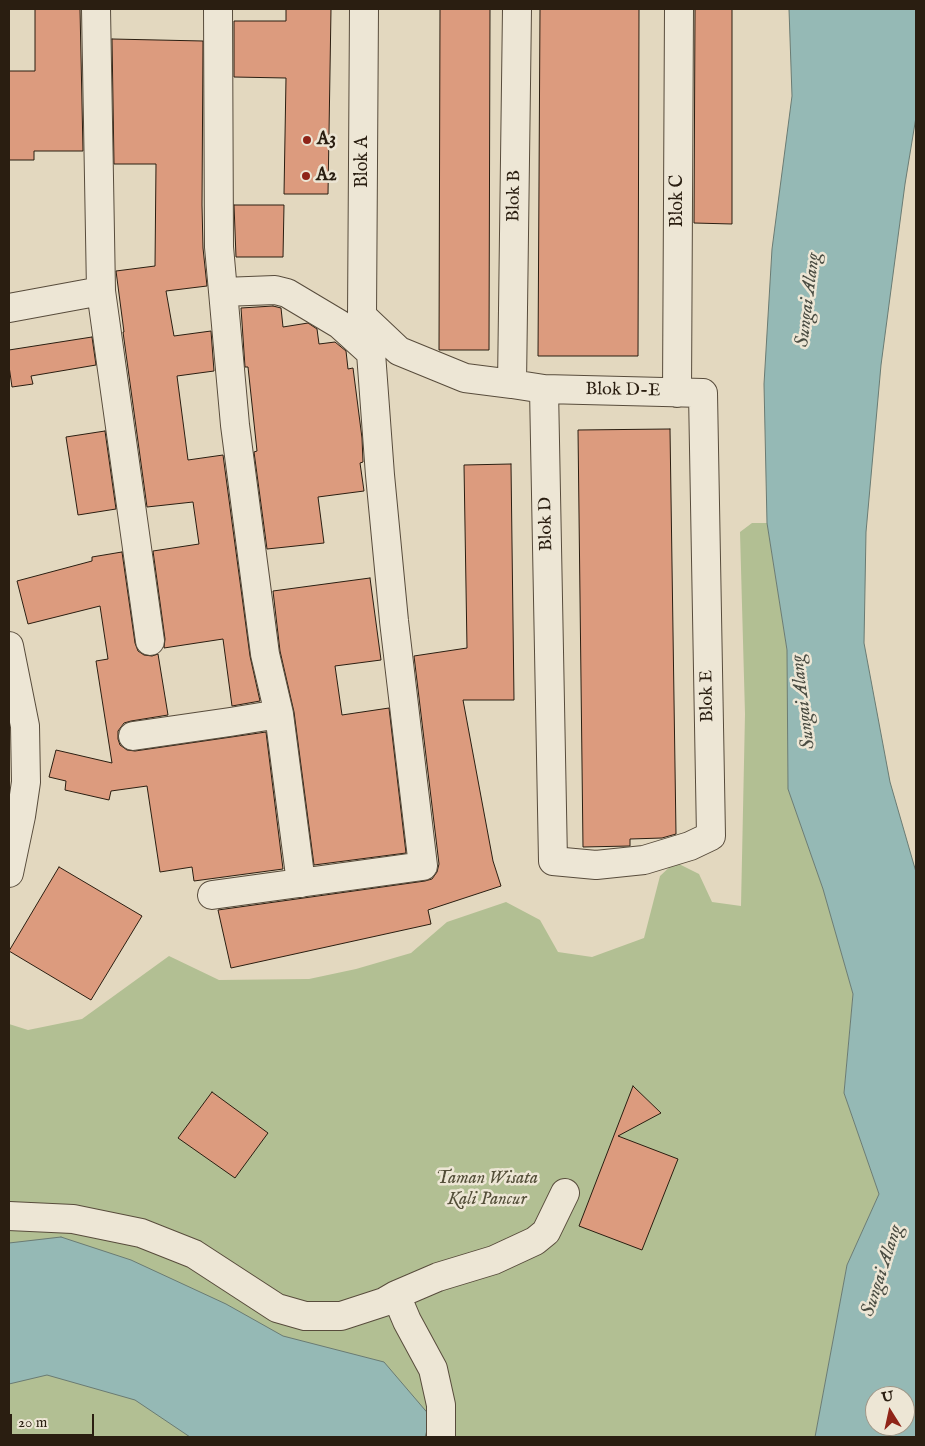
<!DOCTYPE html>
<html>
<head>
<meta charset="utf-8">
<style>
  body { margin:0 }
  #map { position:relative; width:925px; height:1446px; overflow:hidden; background:#e3d8bf; font-family:"IM FELL English",serif }
  canvas { display:block }
  .frame { position:absolute; inset:0; border:10px solid #2a1e11; pointer-events:none }
  .north { position:absolute; left:865px; top:1386px; width:50px; height:50px; box-sizing:border-box; background:#ede6d5; border:1px solid #9f9687; border-radius:50%; rotate:350deg; font-size:14px; font-weight:700; line-height:20px; text-align:center; color:#2a1e11 }
  .north::after { content:''; display:block; margin:auto; width:18px; height:22px; background:#8f2418; clip-path:polygon(50% 0,100% 100%,50% 72%,0 100%) }
  .scale { position:absolute; left:10px; top:1414px; width:84px; height:22px; box-sizing:border-box; border:2px solid #2a1e11; border-top:0; padding-left:6px; font-size:15px; line-height:18px; white-space:nowrap; color:#2a1e11; -webkit-text-stroke:4px #ede6d5; paint-order:stroke }
</style>
</head>
<body>
<div id="map">
<canvas width="925" height="1446"></canvas>
<div class="frame"></div>
<div class="north">U</div>
<div class="scale">20 m</div>
</div>
<script>
const c = document.querySelector('canvas').getContext('2d');
c.lineJoin = 'round';
function paint(path, color) {
  c.fillStyle = color;
  c.fill(path, 'evenodd');
}
function shape(rows) {
  const path = new Path2D();
  for (const r of rows) {
    path.moveTo(r[0], r[1]);
    for (let i = 2; i < r.length; i += 2) path.lineTo(r[i], r[i + 1]);
  }
  return path;
}
function stroke(path, color, width, dash) {
  c.strokeStyle = color;
  c.lineWidth = width;
  c.lineCap = dash ? 'butt' : 'round';
  c.setLineDash(dash || []);
  c.stroke(path);
}
function label(font, color, halo, rows, align = 'center') {
  c.font = font + ' "IM FELL English",serif';
  c.lineWidth = 5;
  c.setLineDash([]);
  c.textBaseline = 'middle';
  c.strokeStyle = halo;
  c.fillStyle = color;
  for (const [text, x, y, turn = 0] of rows) {
    c.save();
    c.translate(x, y);
    c.rotate((+turn || 0) * Math.PI / 180);
    c.textAlign = isNaN(turn) ? turn : align;
    if (halo) c.strokeText(text, 0, 0);
    c.fillText(text, 0, 0);
    c.restore();
  }
}
paint(shape([
  [752,523,767,523,787,650,788,789,823,889,853,994,844,1093,879,1194,847,1265,815,1437,9,1437,9,1024,28,1030,82,1019,169,956,219,980,309,979,356,969,411,953,447,922,506,902,540,920,558,952,592,957,644,938,660,876,675,862,699,874,712,902,741,906,745,714,740,532]
]), '#b2bf93');
const water = shape([
  [789,9,916,9,916,117,905,184,881,365,866,532,864,643,890,782,916,872,916,1437,815,1437,847,1265,879,1194,844,1093,853,994,823,889,788,789,787,650,767,523,764,384,772,249,792,96,789,9],
  [875,1396,905,1396,905,1426,875,1426,875,1396],
  [61,1237,131,1260,226,1304,283,1336,384,1362,431,1417,425,1437,190,1437,135,1400,47,1375,9,1384,9,1243,61,1237]
]);
paint(water, '#95b9b5');
stroke(water, '#6a7b73', 1);
const building = shape([
  [35,9,80,9,83,151,34,151,34,160,9,160,9,71,35,71,35,9],
  [286,9,331,9,328,194,284,194,286,78,234,77,234,21,286,21,286,9],
  [440,9,490,9,489,350,439,350,440,9],
  [540,9,639,9,638,356,538,356,540,9],
  [695,9,732,9,732,224,694,223,695,9],
  [112,39,203,41,202,205,203,248,207,286,166,291,174,336,211,331,214,371,177,376,188,460,223,455,250,656,260,701,232,706,223,639,164,648,165,639,153,551,199,544,193,502,147,507,123,332,124,332,116,271,155,266,156,164,114,164,112,39],
  [234,205,284,205,283,257,236,257,234,205],
  [273,306,281,308,283,327,308,323,317,329,319,344,335,342,346,351,348,369,353,368,362,438,363,462,360,463,364,491,318,497,324,543,267,549,254,452,257,451,248,367,245,367,241,308,273,306],
  [92,337,96,365,31,376,33,384,12,387,9,366,9,350,92,337],
  [670,429,676,834,662,838,630,839,630,846,583,847,578,430,670,429],
  [105,431,116,509,78,515,66,437,105,431],
  [511,464,514,700,463,700,493,861,501,886,428,910,431,924,231,968,218,910,425,881,432,879,437,872,439,864,414,656,467,648,464,465,511,464],
  [122,552,135,643,138,651,144,655,152,656,158,654,168,715,131,721,124,723,118,731,118,739,120,745,127,750,135,751,266,732,283,869,194,881,192,867,160,872,147,786,111,791,109,800,65,790,66,781,49,777,56,750,112,763,96,661,108,659,100,606,28,624,17,581,92,561,92,557,122,552],
  [370,578,381,660,335,666,342,715,389,708,406,853,314,865,294,712,280,651,273,591,370,578],
  [59,867,142,916,91,1000,9,951,59,867],
  [633,1086,661,1113,618,1136,678,1159,642,1250,579,1226,633,1086],
  [212,1092,268,1133,235,1178,178,1138,212,1092]
]);
paint(building, '#dc9b7e');
stroke(building, '#2a1e11', 1);
const minor = shape([
  [96,9,101,291,150,641],
  [218,9,219,247,235,425,265,654,279,714,301,883],
  [364,9,362,316,399,351,465,378,512,384,544,389,553,861,596,865,644,860,690,846,711,836,703,393,544,389],
  [9,308,101,291],
  [512,384,517,9],
  [677,393,679,9],
  [9,646,25,726,26,782,21,816,9,873],
  [133,736,230,722,279,714],
  [212,895,423,866,394,621,380,475,371,353,339,324,287,293,275,290,223,292],
  [9,1216,73,1219,141,1233,194,1254,277,1308,305,1316,341,1316,384,1302,396,1295],
  [441,1437,441,1405,433,1369,407,1321,396,1295,438,1277,494,1260,535,1241,546,1232,565,1193]
]);
stroke(minor, '#584c3c', 30);
stroke(minor, '#ede6d5', 28);
for (const [x, y, r, color] of [
  [307,140,5,"#8f2418"],
  [306,176,5,"#8f2418"]
]) {
  const dot = new Path2D();
  dot.arc(x, y, r, 0, 2 * Math.PI);
  c.fillStyle = color;
  c.fill(dot);
  stroke(dot, '#ede6d5', 2);
}
label('bold 18px', '#2a1e11', '#ede6d5', [
  ["A3",317,140],
  ["A2",316,176]
], 'left');
label('18px', '#2a1e11', '#ede6d5', [
  ["Blok A",363,162,-90],
  ["Blok B",515,196,-89],
  ["Blok C",678,201,-90],
  ["Blok D-E",623,391,1],
  ["Blok D",547,524,-91],
  ["Blok E",708,696,-91]
]);
label('italic 18px', '#534e38', '#ede6d5', [
  ["Taman Wisata",487,1179],
  ["Kali Pancur",487,1200]
]);
label('italic 19px', '#4a4c42', '#ede6d5', [
  ["Sungai Alang",809,300,-83],
  ["Sungai Alang",804,702,-97],
  ["Sungai Alang",883,1271,-72]
]);
</script>
</body>
</html>
